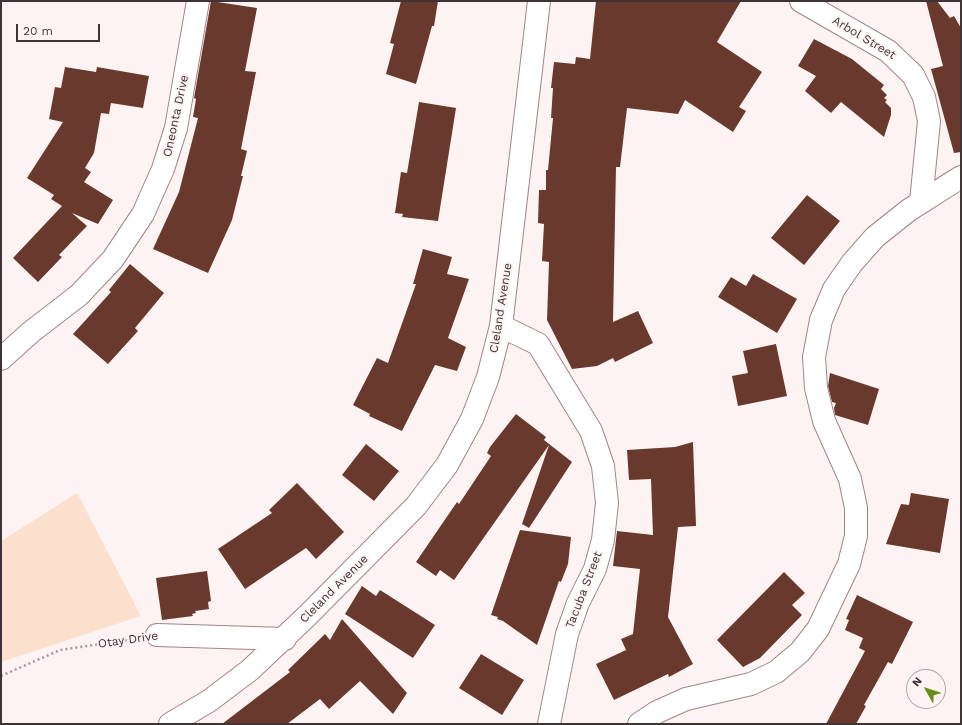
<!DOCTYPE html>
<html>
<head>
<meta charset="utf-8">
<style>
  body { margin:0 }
  #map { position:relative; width:962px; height:725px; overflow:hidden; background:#fef3f3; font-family:"Work Sans",sans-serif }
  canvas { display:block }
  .frame { position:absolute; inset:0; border:2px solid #3f3435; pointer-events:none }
  .north { position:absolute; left:906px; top:669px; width:40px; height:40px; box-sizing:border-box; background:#fef3f3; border:1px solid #b2a7a7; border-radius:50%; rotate:309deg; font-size:11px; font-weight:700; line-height:16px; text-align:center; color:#3f3435 }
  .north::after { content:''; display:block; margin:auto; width:14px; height:18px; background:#698d16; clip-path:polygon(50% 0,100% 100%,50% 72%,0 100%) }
  .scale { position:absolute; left:16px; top:24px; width:84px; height:18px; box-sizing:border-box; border:2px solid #3f3435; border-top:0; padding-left:5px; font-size:12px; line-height:14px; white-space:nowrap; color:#3f3435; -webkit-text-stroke:3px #fef3f3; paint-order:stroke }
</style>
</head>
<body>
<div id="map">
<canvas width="962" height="725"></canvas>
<div class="frame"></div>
<div class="north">N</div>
<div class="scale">20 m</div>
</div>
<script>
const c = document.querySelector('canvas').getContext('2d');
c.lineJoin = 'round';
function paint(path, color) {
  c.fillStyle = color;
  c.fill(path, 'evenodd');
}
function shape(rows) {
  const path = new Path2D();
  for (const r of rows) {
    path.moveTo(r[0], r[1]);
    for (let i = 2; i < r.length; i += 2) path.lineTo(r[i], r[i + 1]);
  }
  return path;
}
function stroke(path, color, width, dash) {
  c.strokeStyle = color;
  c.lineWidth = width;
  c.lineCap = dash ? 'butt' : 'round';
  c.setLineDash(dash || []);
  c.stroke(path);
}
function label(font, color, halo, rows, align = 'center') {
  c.font = font + ' "Work Sans",sans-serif';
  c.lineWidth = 4;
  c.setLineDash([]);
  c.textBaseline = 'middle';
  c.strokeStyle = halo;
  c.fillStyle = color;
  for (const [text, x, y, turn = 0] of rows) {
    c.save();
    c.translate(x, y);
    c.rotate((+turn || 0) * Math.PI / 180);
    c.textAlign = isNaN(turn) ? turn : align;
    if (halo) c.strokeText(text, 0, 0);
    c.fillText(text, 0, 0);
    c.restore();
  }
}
paint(shape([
  [77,493,141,616,1,662,1,541]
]), '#fbe0cd');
paint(shape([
  [211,1,257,8,245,71,256,72,241,149,247,151,241,176,243,176,232,220,208,273,153,249,179,192,198,118,193,117,196,99,194,98],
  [401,1,438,1,434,26,432,26,416,84,386,74,394,44,390,43],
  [596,1,741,1,717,42,762,72,739,107,746,111,733,132,685,100,678,114,627,108,620,167,616,167,613,322,638,311,653,343,615,362,613,358,597,366,572,369,547,320,549,262,542,261,544,224,538,223,539,190,546,190,546,170,548,170,553,118,551,118,553,88,551,88,554,62,575,64,576,57,590,59],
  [926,1,937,1,950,18,954,16,961,28,961,152,954,153,931,69,943,66],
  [814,39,852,59,884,85,881,89,887,95,884,98,887,100,885,102,891,108,891,115,884,137,841,102,831,113,805,91,816,76,798,66],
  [65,67,96,72,97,67,149,76,143,108,111,103,109,114,101,113,94,153,85,168,91,172,84,182,113,200,98,224,72,213,87,226,59,255,62,257,38,282,13,258,62,206,51,199,54,195,27,178,63,122,49,119,55,87,61,88],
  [419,102,456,108,438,221,402,217,403,214,395,213,401,172,407,173],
  [807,195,840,221,804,265,771,238],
  [423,249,452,257,447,274,469,279,448,338,466,347,457,371,435,365,402,431,369,416,370,414,353,405,377,358,388,363,416,284,413,284],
  [130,264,164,293,135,328,138,331,108,364,73,334,111,292,109,290],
  [753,274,797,299,777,333,718,297,731,277,746,286],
  [776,344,787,396,738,406,732,376,748,373,743,351],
  [830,373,879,389,868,425,835,415,834,408,836,403,832,402,828,386],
  [516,414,546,437,544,440,572,462,529,528,522,524,549,445,454,580,440,570,436,576,416,562,457,502,459,504,491,456,487,453,490,447],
  [693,442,696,526,678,527,668,617,693,664,669,677,668,674,614,700,596,664,626,650,621,639,633,634,640,569,613,566,617,531,653,535,651,479,629,480,627,450,675,447],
  [366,444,399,471,374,501,342,475],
  [297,483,344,532,316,559,306,548,245,589,218,549,272,513,269,510],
  [911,493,949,499,940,553,886,544,901,504,909,505],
  [520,530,571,537,568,564,561,582,559,581,537,645,503,621,497,619,498,617,491,615],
  [207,571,211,601,208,602,209,609,195,611,196,613,192,614,193,616,162,620,156,578],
  [784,572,805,593,792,605,802,615,760,658,743,667,717,640],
  [362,586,376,596,380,590,435,625,413,658,345,614],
  [857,595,913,622,892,664,888,662,864,705,866,706,856,724,826,724,865,651,859,648,863,638,845,630,849,620,846,619],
  [342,619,407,693,393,714,360,681,329,709,320,699,287,724,222,724,290,672,288,670,325,634,330,640],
  [481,654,524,680,502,715,459,688]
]), '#6a392d');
const street = shape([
  [801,1,888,51,913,75,924,97,929,121,921,202],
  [501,326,538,344,591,431,603,466,607,503,603,540,595,569,578,603,567,634,549,724],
  [1,359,31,332,79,295,113,259,143,214,163,169,176,128,198,1],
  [157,635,285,639],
  [170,724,209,701,250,670,307,616,416,506,447,465,472,419,488,377,501,326,539,1],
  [639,724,657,712,686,699,751,684,776,672,800,652,818,629,849,564,856,536,856,508,850,479,824,421,816,388,814,357,821,320,834,289,852,263,875,237,909,210,961,177]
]);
stroke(street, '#9f8587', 24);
stroke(shape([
  [1,676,60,650,133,639]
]), '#a29797', 2.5, [2, 3]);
stroke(street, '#fff', 22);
label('12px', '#3f3435', '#fef3f3', [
  ["Arbol Street",864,38,31],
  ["Oneonta Drive",176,116,-78],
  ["Cleland Avenue",501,308,-81],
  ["Cleland Avenue",334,589,-45],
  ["Tacuba Street",584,590,-69],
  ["Otay Drive",128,640,-8]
]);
</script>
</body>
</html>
